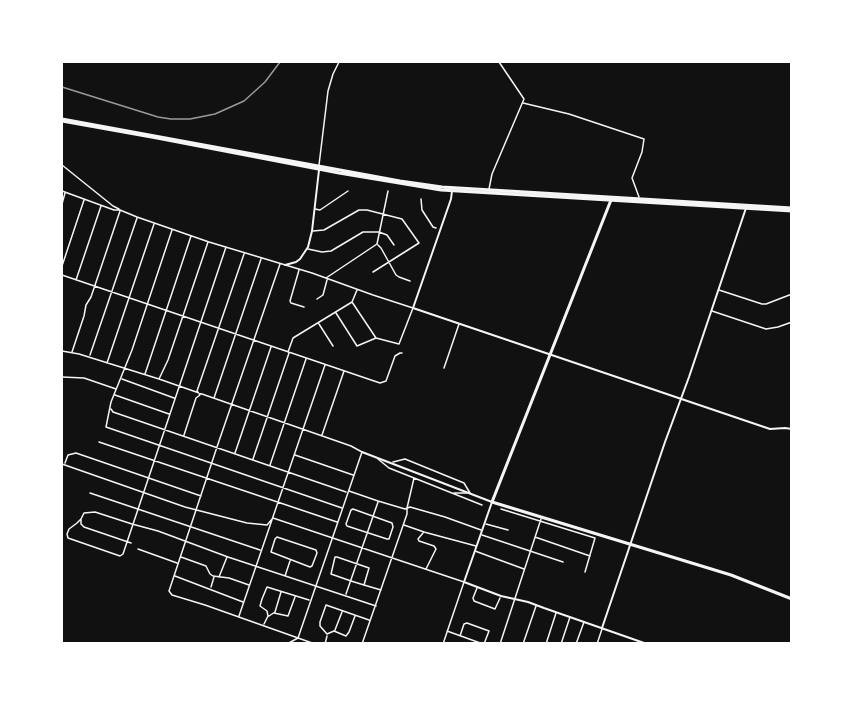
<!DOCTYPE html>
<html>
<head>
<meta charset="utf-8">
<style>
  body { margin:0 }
  #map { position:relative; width:853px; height:705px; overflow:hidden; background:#111; font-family:"Fira Sans",sans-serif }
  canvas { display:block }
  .frame { position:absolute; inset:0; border:63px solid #fff; pointer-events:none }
</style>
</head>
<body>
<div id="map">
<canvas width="853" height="705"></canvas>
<div class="frame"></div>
</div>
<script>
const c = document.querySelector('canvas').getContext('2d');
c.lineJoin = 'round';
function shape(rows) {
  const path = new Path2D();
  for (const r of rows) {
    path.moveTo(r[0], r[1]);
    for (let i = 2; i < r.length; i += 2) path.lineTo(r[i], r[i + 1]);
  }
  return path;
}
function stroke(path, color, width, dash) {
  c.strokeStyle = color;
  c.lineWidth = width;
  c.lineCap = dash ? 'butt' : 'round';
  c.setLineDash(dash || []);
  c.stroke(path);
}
stroke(shape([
  [523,103,569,114,644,139,642,152,632,178,639,197],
  [62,165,113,206,119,209],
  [319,165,328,91,333,74,339,62],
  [489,189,492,174,524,99,499,62],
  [62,191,114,210,120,210,137,217,209,242,312,273,373,295,413,308,399,344,376,338,352,302],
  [421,199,422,210,433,227,436,228],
  [62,204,65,193],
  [315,209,320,210,348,191],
  [172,230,132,350,111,402,106,427,342,508],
  [313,231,324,230,359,210,367,210,402,219,419,243,373,272],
  [378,245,381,248,396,275,399,277,410,281],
  [308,249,322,252,331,251,363,232,379,232,387,235,394,245],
  [280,264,219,441,169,591,172,595,205,605,315,644],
  [62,266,84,200],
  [299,270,290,301,291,303,304,307],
  [62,275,380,383,386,381,395,356,400,353,402,353],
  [326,278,377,244,388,191],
  [76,280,101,206],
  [719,290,762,304,766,304,792,294],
  [317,299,323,295,327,280],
  [712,311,766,329,778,327,792,322],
  [336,313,357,346,376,338],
  [319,324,333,346],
  [62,351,79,354,159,379,351,446,362,452,298,638,287,644],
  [72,352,84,316,86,305,91,297,120,211],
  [288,352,293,338,352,302,357,290],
  [90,355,137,218],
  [107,363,154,224],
  [444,368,459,324],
  [145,374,191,236],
  [62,377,84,378,116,389],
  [122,379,174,398],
  [159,379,168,360,208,242],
  [115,395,169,414],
  [214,398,261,259],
  [111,409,113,412,346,492],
  [184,435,196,398,200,395,197,391,244,254],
  [322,435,344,371],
  [99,442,337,522],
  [235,453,271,347],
  [295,455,353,475],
  [253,459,289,353],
  [378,459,389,468,482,505],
  [393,462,405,459,464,483,470,493],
  [65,463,68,455,76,453,201,496],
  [62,464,185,507,247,523,267,525,273,518,276,519,464,582,443,644],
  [270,465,306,359],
  [349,491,378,501,405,509,410,507,445,517,481,530],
  [90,493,260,550],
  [454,493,467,493],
  [353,509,392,523,393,527,389,539,387,539,347,526,346,524,351,510,353,509],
  [501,509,595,538],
  [81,519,77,523,69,529,67,534,68,538,120,556,123,554,226,247],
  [486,524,508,530],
  [404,525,424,532,476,546],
  [423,533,418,539,419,541,434,546,436,549,426,569],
  [482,535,563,562],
  [277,537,316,550,317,553,312,566,310,567,271,552,275,539,277,537],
  [535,537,590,556],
  [131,543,84,527,81,524,81,519,84,513,95,512,132,524,158,531,228,557,376,606],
  [138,549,177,563],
  [475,551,524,569],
  [181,557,206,566,210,574,213,576,229,578,249,585],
  [585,572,595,538],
  [175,576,243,602],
  [285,576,290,561],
  [219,577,227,557],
  [364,585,369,568,337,557,335,557,331,574,351,581,364,585,381,590],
  [211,587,214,577],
  [477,588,473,598,474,601,495,609,500,598],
  [346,594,378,502],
  [274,613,288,616,295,597],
  [239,616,325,365],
  [269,616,275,612,281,592],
  [355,616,349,632,346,636,334,631,327,634,320,626,320,622,326,605,369,620],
  [264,624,268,616,267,611,260,606,262,599,267,587,309,600],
  [335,630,342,612],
  [447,631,483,644],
  [460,636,464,624,467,623,489,631,484,644],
  [325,644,327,636],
  [362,644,407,514,407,508,414,478],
  [500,644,541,519],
  [523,644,536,606],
  [546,644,556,613],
  [561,644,570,617],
  [576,644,584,622],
  [597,644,602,629]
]), '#f5f5f5', 1.5);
stroke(shape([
  [452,191,451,199,413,308,770,429,785,428,792,429],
  [285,265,296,262,300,259,308,247,312,231,319,170],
  [362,452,492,502,464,582,501,596,528,602,544,608,647,644],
  [602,628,665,442,689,377,746,208]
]), '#f5f5f5', 2);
stroke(shape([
  [611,200,492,502,731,575,792,599]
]), '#f5f5f5', 3);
stroke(shape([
  [62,119,400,181,442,187,792,208],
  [62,121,157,138,339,173,441,190,792,211]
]), '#f5f5f5', 3);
stroke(shape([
  [62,87,158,117,171,119,190,119,215,114,244,101,265,82,280,62]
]), '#9a9a9a', 1.5);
</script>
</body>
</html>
